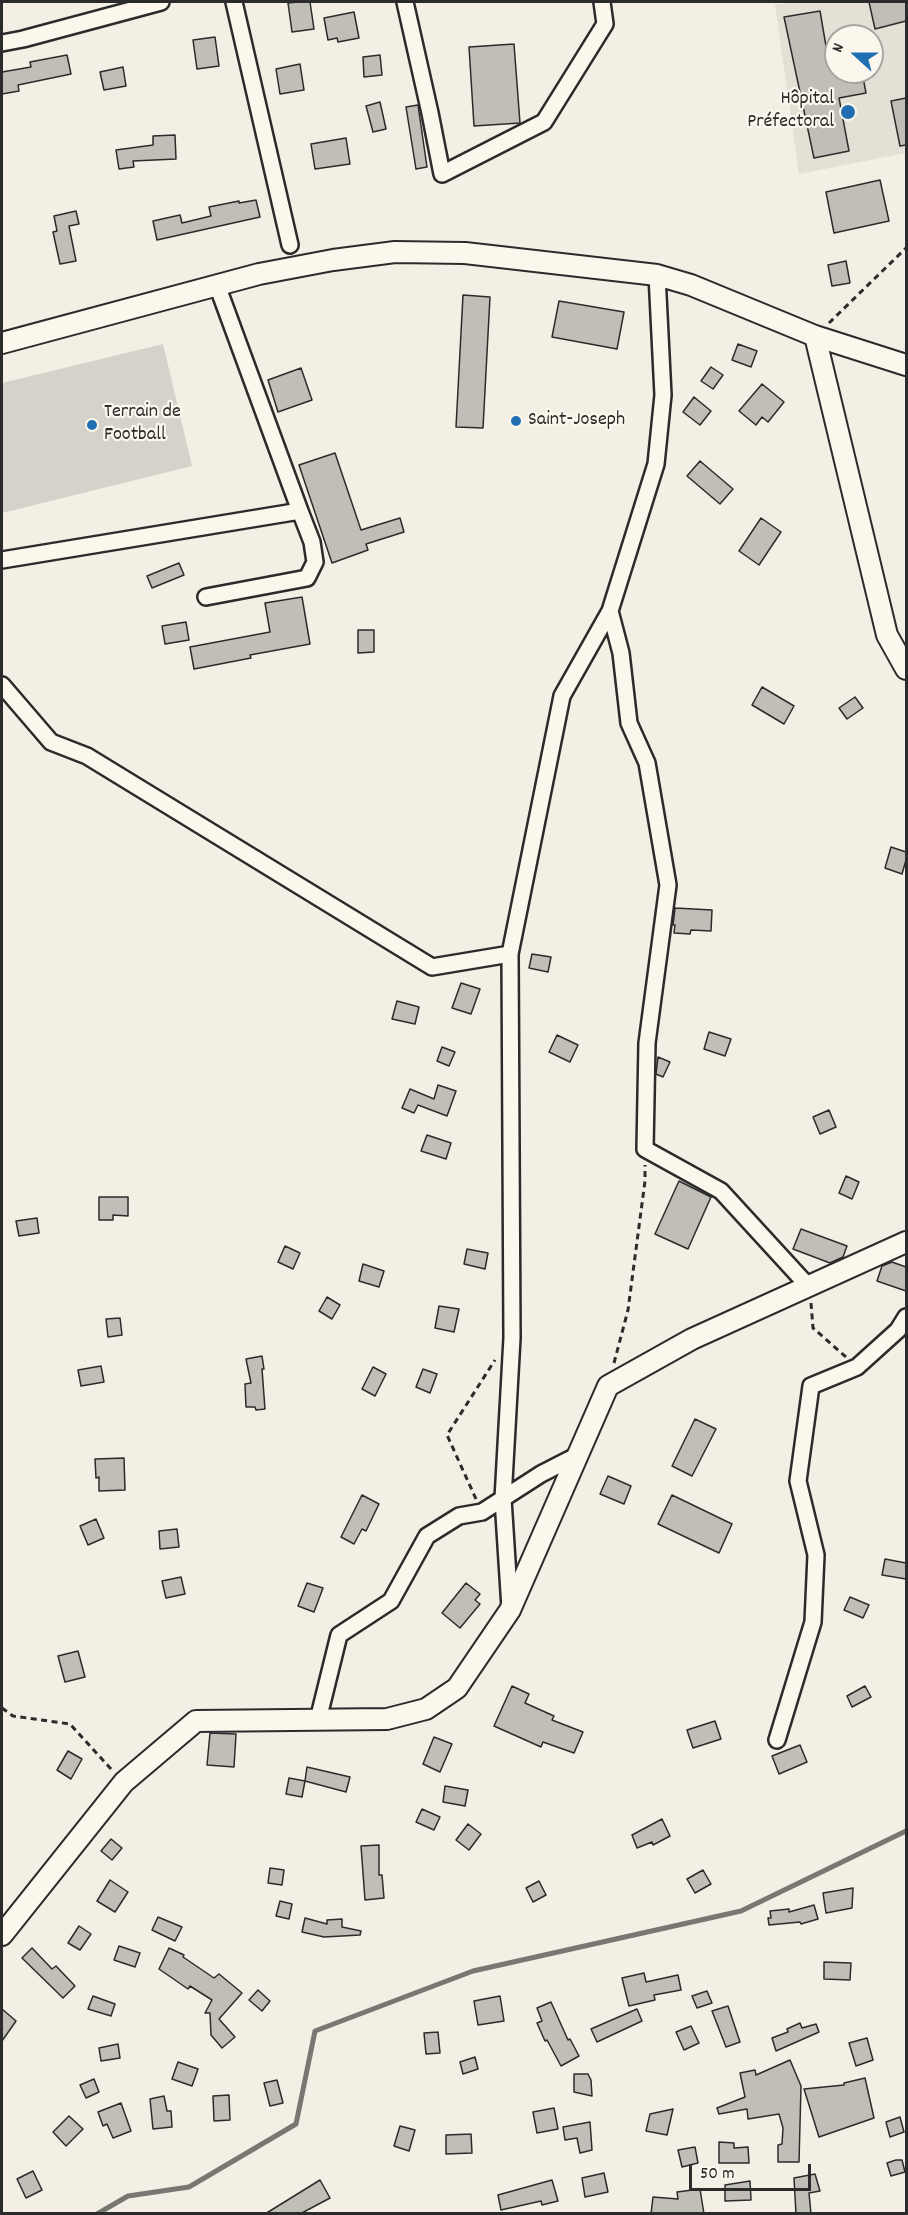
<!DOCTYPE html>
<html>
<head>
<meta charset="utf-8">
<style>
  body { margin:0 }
  #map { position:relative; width:908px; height:2215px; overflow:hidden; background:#f3efe4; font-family:Dekko,sans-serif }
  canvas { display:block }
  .frame { position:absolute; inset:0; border:3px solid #2b2b2b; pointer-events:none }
  .north { position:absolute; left:824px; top:24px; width:60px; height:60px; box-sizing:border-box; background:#fbf7ec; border:2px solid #a8a59f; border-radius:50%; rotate:291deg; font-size:16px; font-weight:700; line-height:24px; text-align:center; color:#2b2b2b }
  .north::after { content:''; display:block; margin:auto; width:21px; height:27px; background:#1f6fb2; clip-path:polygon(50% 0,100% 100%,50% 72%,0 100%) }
  .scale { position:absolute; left:689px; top:2164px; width:122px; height:27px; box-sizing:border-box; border:3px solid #2b2b2b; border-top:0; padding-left:8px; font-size:18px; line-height:21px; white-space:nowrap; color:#2b2b2b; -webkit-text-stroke:4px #fbf7ec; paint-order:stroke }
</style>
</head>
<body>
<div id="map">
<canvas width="908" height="2215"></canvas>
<div class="frame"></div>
<div class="north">N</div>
<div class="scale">50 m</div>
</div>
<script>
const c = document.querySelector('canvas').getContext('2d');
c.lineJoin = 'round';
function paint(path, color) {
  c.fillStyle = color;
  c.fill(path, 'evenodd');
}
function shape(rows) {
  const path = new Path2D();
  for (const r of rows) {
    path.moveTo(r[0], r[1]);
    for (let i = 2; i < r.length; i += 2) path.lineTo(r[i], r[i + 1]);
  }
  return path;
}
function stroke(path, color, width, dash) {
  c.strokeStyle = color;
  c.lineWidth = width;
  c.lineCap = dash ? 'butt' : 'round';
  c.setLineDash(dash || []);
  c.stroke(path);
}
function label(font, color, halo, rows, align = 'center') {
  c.font = font + ' Dekko,sans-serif';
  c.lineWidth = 4.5;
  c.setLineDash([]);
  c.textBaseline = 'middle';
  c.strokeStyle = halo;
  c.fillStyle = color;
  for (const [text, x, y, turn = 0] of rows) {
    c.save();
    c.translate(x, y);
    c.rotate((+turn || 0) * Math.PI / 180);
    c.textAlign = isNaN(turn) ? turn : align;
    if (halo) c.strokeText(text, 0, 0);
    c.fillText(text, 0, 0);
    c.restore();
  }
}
paint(shape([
  [794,2,906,2,906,153,799,174,775,5],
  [836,36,872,36,872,72,836,72]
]), '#e4e0d6');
paint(shape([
  [163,344,192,466,2,513,2,383]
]), '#d5d2c9');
stroke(shape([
  [97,2214,128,2196,189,2187,296,2124,315,2031,473,1971,741,1911,906,1831]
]), '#787772', 5);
const building = shape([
  [298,2,310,2,314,29,292,32,288,3,298,2],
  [869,2,906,2,906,21,875,29,869,2],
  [820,11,827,52,831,51,835,72,862,72,866,93,839,98,849,151,814,158,784,17,820,11],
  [354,12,359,38,338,42,337,38,328,40,324,18,354,12],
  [215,37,219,66,197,69,193,40,215,37],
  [514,44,520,123,474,126,469,47,514,44],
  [67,55,71,74,18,85,19,91,2,94,2,72,31,67,30,62,67,55],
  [380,55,382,75,364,77,363,57,380,55],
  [300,64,304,90,280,94,276,69,300,64],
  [123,67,126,86,104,90,100,72,123,67],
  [906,98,906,145,900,146,891,101,906,98],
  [380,102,386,129,373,132,366,106,380,102],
  [418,105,427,167,416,169,406,107,418,105],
  [175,135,176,159,133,161,134,167,119,169,116,150,153,145,153,136,175,135],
  [346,138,350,164,315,169,311,144,346,138],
  [880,180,889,221,834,233,826,192,880,180],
  [256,200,260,217,157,240,153,221,180,215,182,223,211,216,209,207,239,201,239,203,256,200],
  [76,211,79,224,69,226,76,261,60,264,53,232,57,231,54,216,76,211],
  [846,261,850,283,832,286,828,265,846,261],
  [463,295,490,297,483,428,456,427,463,295],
  [559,301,624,312,617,349,552,337,559,301],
  [738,344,757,351,751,367,732,360,738,344],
  [711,367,723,375,713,389,701,381,711,367],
  [301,368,312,400,278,412,268,380,301,368],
  [762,384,784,402,768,422,762,417,756,425,739,411,762,384],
  [694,397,711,411,700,425,683,412,694,397],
  [335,453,361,530,400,518,404,532,366,544,368,550,332,563,299,465,335,453],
  [700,461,733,489,720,504,687,476,700,461],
  [761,518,781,532,759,565,739,551,761,518],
  [179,563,184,575,152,588,147,576,179,563],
  [302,597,310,644,250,655,251,658,194,669,190,647,270,632,265,603,302,597],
  [186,622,189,640,165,644,162,626,186,622],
  [358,630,374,630,374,652,358,653,358,630],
  [762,687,794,706,784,724,752,705,762,687],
  [855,697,863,708,847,719,839,708,855,697],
  [891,847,906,852,906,860,902,874,885,868,891,847],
  [675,908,712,910,711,931,691,930,690,934,674,933,675,925,673,925,675,908],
  [532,954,551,957,548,972,529,968,532,954],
  [461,983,480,989,471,1014,452,1008,461,983],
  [397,1001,419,1007,415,1024,392,1019,397,1001],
  [709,1032,731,1039,725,1056,704,1049,709,1032],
  [557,1035,578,1045,570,1062,549,1052,557,1035],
  [442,1047,455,1052,449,1066,437,1061,442,1047],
  [658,1057,670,1062,663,1077,656,1074,658,1057],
  [438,1085,456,1091,447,1116,418,1105,414,1113,402,1108,410,1089,434,1099,438,1085],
  [829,1110,836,1127,820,1134,813,1117,829,1110],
  [427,1135,451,1143,446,1159,421,1151,427,1135],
  [846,1176,859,1182,852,1199,839,1193,846,1176],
  [679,1181,711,1197,688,1249,655,1234,679,1181],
  [99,1197,128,1197,128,1216,113,1215,113,1220,99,1220,99,1197],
  [37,1218,39,1233,19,1236,16,1221,37,1218],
  [801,1229,847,1246,843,1257,830,1263,793,1249,801,1229],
  [285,1246,300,1253,293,1269,278,1262,285,1246],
  [467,1249,488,1253,485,1269,464,1264,467,1249],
  [892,1262,906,1267,906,1291,877,1281,882,1266,892,1262],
  [363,1264,384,1271,379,1287,359,1281,363,1264],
  [327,1297,340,1305,332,1319,319,1311,327,1297],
  [439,1306,459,1309,454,1332,435,1328,439,1306],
  [120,1318,122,1335,108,1337,106,1319,120,1318],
  [262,1356,264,1369,262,1369,265,1409,256,1410,255,1407,246,1407,245,1384,251,1383,246,1359,262,1356],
  [101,1366,104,1382,81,1386,78,1370,101,1366],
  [373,1367,386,1374,375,1396,362,1389,373,1367],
  [423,1369,437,1374,430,1393,416,1387,423,1369],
  [695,1419,716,1429,692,1476,672,1466,695,1419],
  [124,1458,125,1490,99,1491,99,1477,96,1478,95,1459,124,1458],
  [608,1476,631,1486,624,1504,600,1494,608,1476],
  [362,1495,379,1504,366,1531,362,1529,354,1544,341,1537,362,1495],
  [672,1495,732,1524,719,1553,658,1524,672,1495],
  [96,1519,104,1538,88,1545,80,1526,96,1519],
  [177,1529,179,1547,160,1549,159,1531,177,1529],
  [885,1559,906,1563,906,1579,882,1575,885,1559],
  [181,1577,185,1594,166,1598,162,1581,181,1577],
  [307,1583,323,1588,314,1612,298,1606,307,1583],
  [466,1583,480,1594,475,1600,480,1604,460,1628,442,1613,466,1583],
  [850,1597,869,1605,863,1618,844,1610,850,1597],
  [78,1651,85,1677,65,1682,58,1656,78,1651],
  [512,1686,529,1694,525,1703,554,1716,552,1720,583,1732,574,1753,543,1742,541,1747,494,1726,512,1686],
  [865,1686,871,1697,852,1707,847,1696,865,1686],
  [715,1721,721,1739,693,1748,687,1730,715,1721],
  [210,1733,236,1734,234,1767,207,1765,210,1733],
  [434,1737,452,1744,440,1772,423,1764,434,1737],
  [800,1745,807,1762,779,1774,772,1756,800,1745],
  [68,1751,82,1759,71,1779,57,1770,68,1751],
  [307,1767,350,1777,346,1792,305,1781,307,1767],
  [289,1778,305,1781,302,1797,286,1794,289,1778],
  [445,1786,468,1790,465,1806,443,1802,445,1786],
  [422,1809,440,1817,434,1830,416,1822,422,1809],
  [662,1819,670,1836,653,1845,652,1842,637,1848,632,1835,662,1819],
  [468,1824,481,1834,469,1850,456,1840,468,1824],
  [111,1839,122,1848,112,1860,101,1851,111,1839],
  [379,1845,379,1875,382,1875,384,1898,365,1900,361,1846,379,1845],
  [270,1868,284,1870,282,1885,268,1883,270,1868],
  [703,1870,711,1884,695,1893,687,1879,703,1870],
  [110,1880,128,1892,115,1912,97,1901,110,1880],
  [539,1881,546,1895,533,1902,526,1888,539,1881],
  [853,1888,852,1908,826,1913,823,1893,853,1888],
  [280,1901,292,1904,289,1919,276,1916,280,1901],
  [814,1905,818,1919,801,1924,800,1922,769,1925,768,1918,771,1918,770,1911,789,1909,789,1912,814,1905],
  [158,1917,182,1927,175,1941,152,1930,158,1917],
  [305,1918,327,1924,327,1920,342,1919,342,1927,361,1931,360,1935,324,1937,302,1932,305,1918],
  [79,1926,91,1934,80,1950,68,1943,79,1926],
  [119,1946,140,1953,135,1967,114,1960,119,1946],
  [32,1948,52,1969,56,1966,75,1986,63,1998,22,1958,32,1948],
  [169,1948,184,1955,183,1957,214,1978,219,1974,242,1993,219,2019,235,2037,222,2048,211,2035,210,2013,205,2013,212,2000,190,1986,188,1989,159,1969,169,1948],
  [824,1962,851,1963,850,1980,824,1979,824,1962],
  [644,1973,646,1982,678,1975,681,1990,654,1995,655,2000,629,2006,622,1978,644,1973],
  [258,1990,270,2001,262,2011,249,2000,258,1990],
  [707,1991,712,2003,697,2008,692,1996,707,1991],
  [93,1996,115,2004,111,2016,88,2009,93,1996],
  [500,1996,504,2021,478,2025,474,2001,500,1996],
  [551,2002,568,2040,570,2039,579,2056,561,2066,547,2040,545,2041,537,2023,542,2021,537,2008,551,2002],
  [728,2006,740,2042,726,2047,712,2011,728,2006],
  [2,2009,16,2021,2,2041,2,2009],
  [637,2009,642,2021,597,2042,591,2029,637,2009],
  [800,2023,802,2028,816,2024,819,2032,776,2051,772,2038,788,2032,787,2029,800,2023],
  [691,2026,699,2043,684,2050,676,2032,691,2026],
  [438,2032,440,2053,426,2054,424,2033,438,2032],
  [867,2038,873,2060,856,2066,849,2043,867,2038],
  [118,2044,120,2058,101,2061,99,2048,118,2044],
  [475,2057,478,2069,463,2074,460,2062,475,2057],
  [790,2060,801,2086,799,2162,778,2162,778,2145,782,2144,783,2128,779,2114,748,2119,747,2109,719,2114,717,2108,745,2097,740,2073,755,2070,756,2075,790,2060],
  [178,2062,198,2069,192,2086,172,2079,178,2062],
  [574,2074,588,2074,591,2080,592,2096,574,2092,574,2074],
  [865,2078,874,2118,819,2137,804,2089,844,2085,844,2083,865,2078],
  [94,2079,99,2092,86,2098,80,2085,94,2079],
  [277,2080,283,2103,270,2106,264,2083,277,2080],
  [229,2095,230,2120,214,2121,213,2096,229,2095],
  [164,2096,167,2111,171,2111,172,2127,153,2129,150,2099,164,2096],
  [121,2103,131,2131,113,2138,107,2124,103,2126,98,2112,121,2103],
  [554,2108,558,2129,537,2133,533,2112,554,2108],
  [673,2109,667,2135,646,2131,650,2114,673,2109],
  [69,2116,83,2129,66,2146,53,2132,69,2116],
  [900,2117,904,2132,890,2137,886,2122,900,2117],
  [590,2122,592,2150,580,2153,577,2138,565,2140,563,2127,590,2122],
  [400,2126,415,2130,409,2151,394,2146,400,2126],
  [471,2134,472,2153,446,2154,446,2135,471,2134],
  [719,2142,734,2143,734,2148,748,2147,749,2163,719,2163,719,2142],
  [695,2147,698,2163,682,2167,678,2150,695,2147],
  [896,2160,902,2160,905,2172,891,2176,887,2163,896,2160],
  [33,2171,42,2190,26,2198,17,2179,33,2171],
  [604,2173,608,2192,585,2197,582,2178,604,2173],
  [815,2174,820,2191,809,2193,811,2214,796,2214,794,2178,815,2174],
  [320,2180,330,2198,300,2214,265,2214,320,2180],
  [552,2180,558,2201,542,2205,541,2201,501,2210,498,2195,552,2180],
  [750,2181,751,2200,725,2201,725,2185,750,2181],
  [700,2189,704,2214,651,2214,653,2197,678,2199,677,2192,700,2189]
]);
paint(building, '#c0beb6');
stroke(building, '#2b2b2b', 1.5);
const minor = shape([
  [234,2,290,245],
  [405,2,430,113,442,174,544,122,605,24,602,2],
  [2,43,23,39,161,2],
  [2,560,300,511,217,285],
  [206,597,307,578,315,562,312,542,300,511],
  [610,611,621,653,629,723,647,763,668,885,647,1043,645,1149,721,1191,809,1287],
  [2,685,51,742,87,756,432,967,510,954],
  [510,1608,503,1499,512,1338,510,954,562,696,610,611,656,464,663,395,657,275],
  [318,1720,339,1635,391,1601,427,1536,459,1516,482,1512,541,1474,578,1455],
  [777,1740,813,1622,816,1555,798,1481,811,1386,857,1367,898,1330,906,1317]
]);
const tertiary = shape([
  [815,336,887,635,906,669],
  [2,343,259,274,333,260,395,252,465,253,657,275,691,285,815,336,906,365],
  [2,1935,124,1782,196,1721,387,1719,426,1709,457,1688,510,1610,608,1386,692,1339,906,1242]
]);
stroke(minor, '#2b2b2b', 20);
stroke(tertiary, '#2b2b2b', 24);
stroke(shape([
  [829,323,906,248],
  [811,1303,813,1328,846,1357],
  [614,1363,628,1310,645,1181,645,1165],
  [476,1499,447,1435,495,1360],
  [2,1708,13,1716,70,1724,112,1770]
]), '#2b2b2b', 3, [6, 4.5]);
stroke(minor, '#fbf7ec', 15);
stroke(tertiary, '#fbf7ec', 20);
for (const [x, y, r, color] of [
  [848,112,8,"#1f6fb2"],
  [516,421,6,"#1f6fb2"],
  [92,425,6,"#1f6fb2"]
]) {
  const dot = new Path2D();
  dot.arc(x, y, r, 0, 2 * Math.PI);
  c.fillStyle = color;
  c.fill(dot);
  stroke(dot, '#fbf7ec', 2);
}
label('20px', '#2b2b2b', '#fbf7ec', [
  ["Hôpital",834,100,"right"],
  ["Préfectoral",834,123,"right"],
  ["Terrain de",104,413],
  ["Football",104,436],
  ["Saint-Joseph",528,421]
], 'left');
</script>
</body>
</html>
